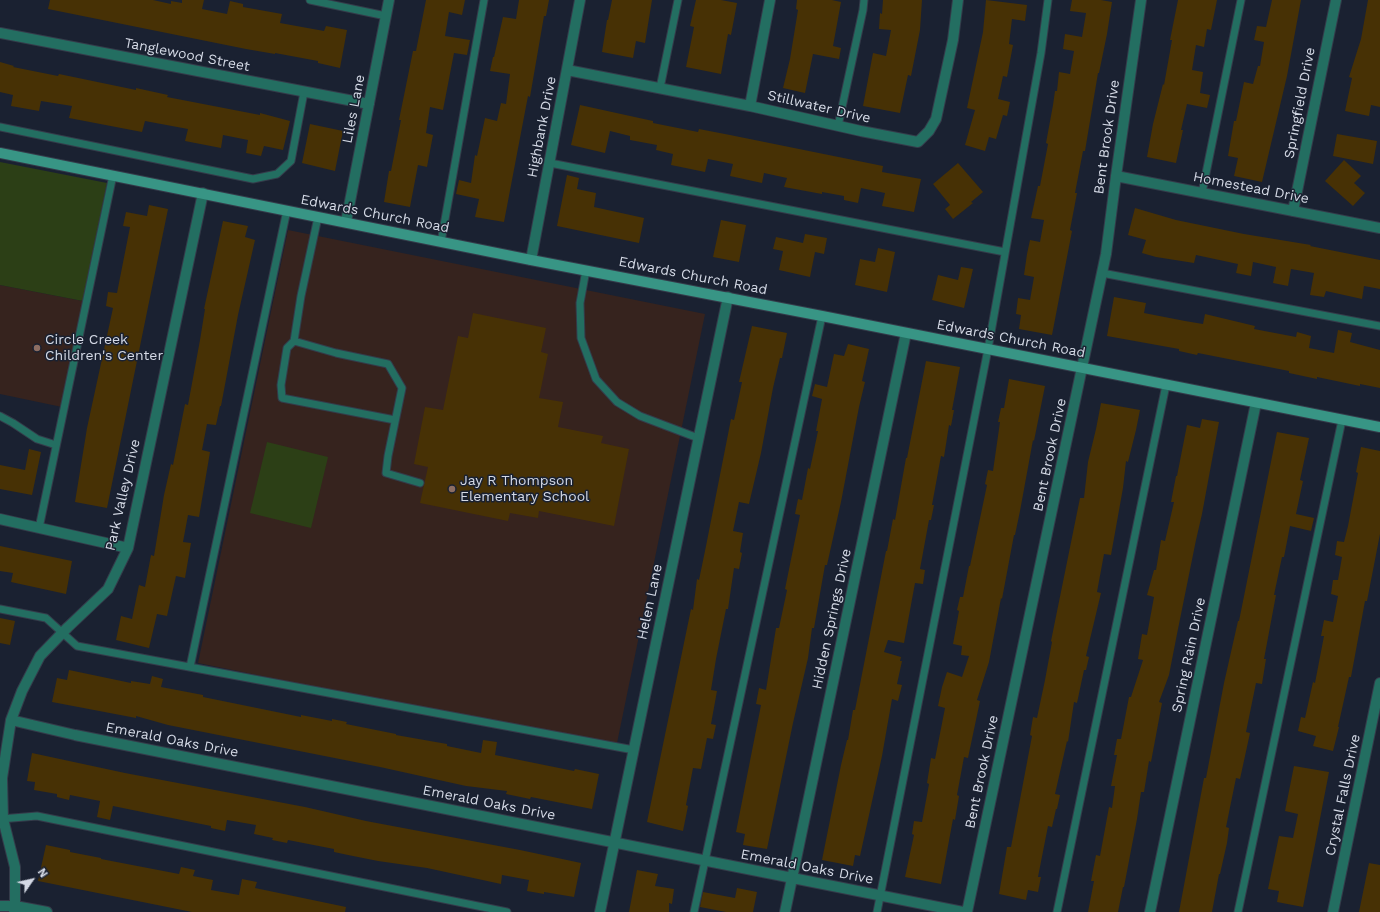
<!DOCTYPE html>
<html>
<head>
<meta charset="utf-8">
<style>
  body { margin:0 }
  #map { position:relative; width:1380px; height:912px; overflow:hidden; background:#1a2131; font-family:"Work Sans",sans-serif }
  canvas { display:block }
  .north { position:absolute; left:12px; top:860px; width:40px; height:40px; -webkit-text-stroke:3px #1a2131; paint-order:stroke; rotate:56deg; font-size:11px; font-weight:700; line-height:16px; text-align:center; color:#d4d9e5 }
  .north::after { content:''; display:block; margin:auto; width:14px; height:18px; background:#d4d9e5; clip-path:polygon(50% 0,100% 100%,50% 72%,0 100%) }
</style>
</head>
<body>
<div id="map">
<canvas width="1380" height="912"></canvas>
<div class="north">N</div>
</div>
<script>
const c = document.querySelector('canvas').getContext('2d');
c.lineJoin = 'round';
function paint(path, color) {
  c.fillStyle = color;
  c.fill(path, 'evenodd');
}
function shape(rows) {
  const path = new Path2D();
  for (const r of rows) {
    path.moveTo(r[0], r[1]);
    for (let i = 2; i < r.length; i += 2) path.lineTo(r[i], r[i + 1]);
  }
  return path;
}
function stroke(path, color, width, dash) {
  c.strokeStyle = color;
  c.lineWidth = width;
  c.lineCap = dash ? 'butt' : 'round';
  c.setLineDash(dash || []);
  c.stroke(path);
}
function label(font, color, halo, rows, align = 'center') {
  c.font = font + ' "Work Sans",sans-serif';
  c.lineWidth = 3;
  c.setLineDash([]);
  c.textBaseline = 'middle';
  c.strokeStyle = halo;
  c.fillStyle = color;
  for (const [text, x, y, turn = 0] of rows) {
    c.save();
    c.translate(x, y);
    c.rotate((+turn || 0) * Math.PI / 180);
    c.textAlign = isNaN(turn) ? turn : align;
    if (halo) c.strokeText(text, 0, 0);
    c.fillText(text, 0, 0);
    c.restore();
  }
}
paint(shape([
  [288,230,705,314,616,748,198,663],
  [0,285,83,301,62,407,0,394]
]), '#36231e');
paint(shape([
  [0,162,107,183,83,301,0,285],
  [267,442,328,457,311,528,250,513]
]), '#2c3f16');
paint(shape([
  [50,0,153,0,171,4,171,1,182,3,182,0,204,0,202,9,227,14,230,1,243,4,243,7,282,14,280,23,324,31,326,26,347,30,340,68,318,63,318,61,275,53,275,54,246,49,48,9],
  [426,0,465,0,462,15,449,12,445,36,470,40,467,55,454,53,443,110,430,107,426,133,433,135,427,167,418,165,410,207,384,202,389,171,391,171,401,120,399,120,413,51,416,51],
  [519,0,549,0,546,16,544,16,530,97,528,96,504,222,475,217,479,199,456,194,459,180,471,183,475,155,477,156,485,118,497,121,501,103,506,104,510,74,490,71,493,57,494,57,503,17,516,19],
  [612,0,652,0,645,43,636,41,633,58,602,52,607,20,608,20],
  [696,0,721,0,737,3,731,35,728,34,721,74,686,67,694,27,690,26],
  [797,0,832,0,841,2,833,46,841,48,839,59,813,54,805,93,783,88,790,59,798,10,796,9],
  [883,0,922,0,920,30,911,76,908,75,900,113,863,106,873,53,886,56,891,30,879,29,880,13,882,14],
  [986,0,1027,5,1025,21,1012,19,1009,44,1013,45,1007,77,1003,76,998,99,1010,102,1007,116,1003,115,996,139,989,137,985,151,965,145,975,110,967,108,983,32],
  [1072,0,1101,0,1112,2,1107,34,1099,73,1098,73,1085,151,1083,151,1075,193,1077,193,1070,230,1072,231,1052,335,1019,329,1021,315,1016,314,1018,298,1030,300,1034,277,1024,275,1027,254,1030,240,1040,242,1044,220,1031,218,1038,186,1040,186,1048,144,1046,143,1053,105,1055,91,1057,91,1059,72,1070,74,1074,51,1063,49,1065,34,1082,37,1086,13,1070,11],
  [1178,0,1217,0,1211,30,1207,29,1204,47,1196,45,1192,70,1203,72,1200,93,1210,95,1207,108,1187,104,1181,130,1183,130,1176,163,1147,157,1153,124,1163,84,1164,85,1172,40,1170,40],
  [1272,0,1301,0,1287,76,1262,182,1234,176,1238,158,1228,156,1234,121,1236,121,1244,82,1253,84,1258,66,1260,66,1264,42,1254,40,1257,26,1266,27],
  [1368,0,1380,0,1380,107,1371,105,1369,116,1345,111,1352,78,1349,77,1361,39],
  [0,62,14,66,13,67,58,76,59,74,136,90,136,88,168,95,167,97,260,115,260,113,290,121,283,150,264,146,261,156,246,153,248,140,223,135,221,148,185,141,188,129,145,121,142,132,69,118,72,106,41,101,39,111,11,106,13,95,0,92],
  [580,105,653,121,653,123,698,132,699,129,730,135,883,166,882,172,921,179,914,212,882,206,885,193,861,188,858,203,844,200,844,196,822,192,822,194,784,187,787,178,764,173,762,183,730,176,733,164,708,159,705,172,671,165,673,154,656,150,657,145,630,140,630,136,610,131,605,153,571,145],
  [310,124,343,131,335,171,302,163],
  [1337,134,1377,141,1373,164,1333,156],
  [1344,160,1361,176,1354,183,1365,193,1353,206,1325,181],
  [958,163,983,192,971,202,973,203,953,219,945,209,950,205,933,184],
  [567,175,579,178,577,189,596,193,594,207,644,218,639,243,557,226],
  [149,205,168,209,107,508,75,502,87,428,113,308,106,306,108,292,117,293,130,227,123,226,126,212,147,216],
  [1135,208,1176,220,1244,234,1311,245,1310,246,1380,260,1380,289,1364,286,1362,299,1326,291,1324,297,1310,295,1314,273,1291,269,1288,286,1273,283,1276,267,1253,262,1251,276,1236,273,1238,264,1196,255,1194,263,1156,257,1142,253,1146,240,1128,235],
  [721,220,746,225,739,262,713,257],
  [223,221,248,226,245,237,255,240,238,315,221,406,220,406,216,425,207,424,202,450,210,452,199,517,188,515,183,542,191,543,185,578,176,576,167,616,157,614,149,648,116,640,121,616,132,619,139,585,145,587,151,555,154,556,164,495,171,464,173,465,185,404,188,405,200,340,205,309,204,309],
  [805,234,827,238,824,254,815,252,810,277,779,270,783,251,773,249,776,237,803,243],
  [878,248,895,252,887,292,855,285,860,259,875,262],
  [961,267,973,269,964,308,932,300,938,275,958,280],
  [1114,297,1146,303,1144,313,1185,321,1203,324,1205,314,1255,326,1254,329,1296,337,1297,332,1311,336,1309,348,1334,353,1338,330,1352,333,1350,342,1380,350,1380,388,1360,384,1360,386,1317,377,1317,379,1289,373,1289,371,1198,353,1197,355,1179,351,1179,349,1107,336],
  [473,313,546,328,541,352,548,354,539,398,563,402,558,427,603,436,601,443,629,449,614,526,539,511,538,518,510,513,508,521,420,503,428,467,414,464,425,407,443,410,458,336,468,338],
  [752,326,787,333,782,358,780,358,773,388,761,453,749,504,739,502,733,531,743,533,740,552,742,553,739,569,734,568,728,609,726,609,716,659,711,690,717,691,711,724,716,725,713,739,707,738,701,769,693,768,686,805,688,806,683,831,647,822,691,609,693,610,697,579,699,580,706,546,731,419,734,420,742,382,739,382],
  [848,344,869,349,862,381,865,382,859,407,841,502,827,565,825,565,814,628,812,628,808,658,793,723,767,849,743,845,745,834,736,832,761,705,756,704,759,688,766,690,776,628,779,628,787,590,785,589,800,515,795,514,798,499,802,500,808,468,810,469,818,431,816,431,822,399,812,396,815,384,827,387,834,354,844,356],
  [926,361,960,367,952,410,954,410,951,426,949,425,944,457,941,456,932,505,934,505,931,520,929,520,920,569,925,570,923,584,915,583,904,643,888,640,884,652,901,657,900,661,902,661,897,684,902,685,898,701,892,699,882,756,860,856,855,855,853,866,822,860,841,765,847,740,848,740,853,710,855,710,886,551,887,551,893,519,895,520,906,458,907,458],
  [1009,379,1045,386,1034,441,1033,440,1020,511,1015,535,1014,535,1002,599,1001,598,989,662,977,700,980,701,968,758,964,757,957,795,959,796,955,820,953,819,941,884,905,877,914,835,912,834,914,821,922,822,929,784,927,783,931,758,935,759,945,708,938,706,942,687,947,672,962,677,969,656,961,655,962,646,953,644,959,611,957,610,960,597,963,597,969,566,970,566,987,485,985,484,988,470,993,471,1000,422,998,422,1001,408,1004,408],
  [1101,403,1140,410,1136,430,1128,462,1126,461,1123,488,1111,555,1104,554,1097,592,1101,593,1086,656,1089,657,1086,670,1084,670,1077,703,1074,702,1068,742,1067,741,1055,794,1060,795,1057,809,1056,809,1052,827,1048,826,1038,877,1041,877,1038,892,1028,890,1026,900,999,894,1007,847,1011,847,1032,736,1030,735,1033,717,1037,718,1045,680,1052,642,1051,641,1080,498,1084,498,1088,462,1096,429],
  [1202,419,1219,422,1202,514,1196,540,1177,634,1169,675,1159,702,1162,703,1151,762,1149,761,1144,792,1141,792,1137,819,1124,887,1123,887,1118,912,1088,912,1094,881,1091,881,1096,855,1100,856,1109,807,1112,808,1115,786,1111,786,1117,755,1114,755,1117,739,1121,739,1129,697,1131,697,1143,660,1138,659,1142,634,1147,635,1154,597,1147,595,1154,570,1156,570,1161,540,1165,541,1174,502,1171,502,1176,476,1177,476,1187,425,1200,428],
  [1277,432,1309,438,1300,480,1303,481,1296,514,1314,518,1311,531,1290,526,1284,557,1282,557,1274,595,1276,595,1264,659,1266,659,1262,684,1256,683,1246,732,1250,733,1240,779,1236,778,1226,827,1229,828,1227,843,1220,874,1219,874,1212,912,1179,912,1204,778,1206,778,1224,683,1238,621,1239,621],
  [1361,447,1380,451,1380,534,1367,601,1365,601,1351,677,1349,677,1338,727,1339,727,1333,751,1313,746,1316,736,1298,731,1301,717,1305,718,1313,682,1315,683,1324,636,1321,636,1324,620,1333,622,1338,596,1331,594,1333,580,1338,580,1342,557,1335,555,1337,541,1344,542,1348,526,1358,473,1356,472],
  [29,449,41,452,32,495,0,489,0,465,25,470],
  [0,546,72,561,66,594,11,582,13,573,0,571],
  [0,618,15,621,10,645,0,643],
  [69,670,131,683,131,681,150,684,152,676,163,679,161,687,203,695,203,697,301,717,301,715,332,721,332,719,347,722,346,724,396,734,396,735,447,744,447,746,481,753,483,740,497,742,495,755,574,771,575,769,599,774,592,809,531,797,530,799,506,794,507,791,466,786,380,767,168,725,136,716,136,718,52,702,57,678,67,680],
  [32,753,125,773,305,807,366,821,520,850,581,863,574,897,544,892,544,894,527,891,529,880,502,875,501,884,427,868,378,861,348,855,334,852,334,849,288,840,287,843,272,840,273,838,254,834,256,825,227,820,225,831,211,828,211,826,113,806,110,820,97,817,100,801,70,795,69,800,57,797,57,794,34,790,35,782,27,781],
  [1294,766,1329,772,1303,907,1277,902,1279,891,1268,889,1279,836,1293,838,1298,814,1285,811],
  [46,845,70,850,70,852,101,858,101,859,179,874,181,867,195,870,193,876,213,880,211,890,239,895,242,879,257,882,255,888,346,907,345,912,192,912,38,881],
  [1369,863,1380,865,1380,912,1359,912],
  [637,870,658,874,655,886,674,889,672,904,669,903,669,912,629,912],
  [737,888,757,892,753,912,726,912,700,907,703,892,735,898]
]), '#473105');
const lane = shape([
  [310,0,386,16],
  [660,88,678,0],
  [838,126,863,10,864,0],
  [0,127,253,179,277,174,291,161,304,92],
  [550,163,1005,252],
  [1202,193,1241,0],
  [318,217,301,296,294,341,336,353,388,364,402,388,388,456,386,473,420,483],
  [441,242,484,0],
  [586,270,580,303,581,338,596,379,617,402,640,416,698,438],
  [1102,273,1380,326],
  [294,341,287,348,281,385,282,398,395,420],
  [0,416,13,423,37,439,56,445],
  [39,528,113,175],
  [0,609,46,618,77,646,634,750],
  [190,667,287,210],
  [0,819,37,816,507,912],
  [694,912,822,316],
  [877,912,988,349,1041,53,1048,0],
  [1057,912,1166,385],
  [1238,912,1342,420]
]);
const street = shape([
  [0,33,369,104],
  [567,70,750,106,861,131,918,142,929,131,936,119,953,40,958,0],
  [750,106,770,0],
  [1116,176,1380,228],
  [1293,211,1336,0],
  [346,222,389,0],
  [531,260,580,0],
  [0,519,128,548],
  [11,720,75,735,963,912],
  [0,906,15,906,47,912],
  [14,912,15,906,15,867,3,819,2,778,11,720,22,691,40,656,68,627,108,589,128,548,203,193],
  [600,912,728,297],
  [785,912,906,333],
  [967,912,1106,254,1116,176,1141,0],
  [1150,912,1256,403],
  [1333,912,1380,683]
]);
const secondary = shape([
  [0,153,531,260,822,316,1380,427]
]);
stroke(lane, '#343b4a', 9);
stroke(street, '#343b4a', 12);
stroke(secondary, '#343b4a', 12);
stroke(lane, '#236e61', 7);
stroke(street, '#236e61', 10);
stroke(secondary, '#389585', 10);
for (const [x, y, r, color] of [
  [37,348,4,"#8d6e63"],
  [452,489,4,"#8d6e63"]
]) {
  const dot = new Path2D();
  dot.arc(x, y, r, 0, 2 * Math.PI);
  c.fillStyle = color;
  c.fill(dot);
  stroke(dot, '#1a2131', 1.5);
}
label('14px', '#d4d9e5', '#1a2131', [
  ["Tanglewood Street",187,55,11],
  ["Springfield Drive",1300,103,-79],
  ["Stillwater Drive",819,107,13],
  ["Liles Lane",354,109,-79],
  ["Highbank Drive",542,127,-79],
  ["Bent Brook Drive",1107,137,-82],
  ["Homestead Drive",1251,188,11],
  ["Edwards Church Road",375,214,11],
  ["Edwards Church Road",693,276,11],
  ["Edwards Church Road",1011,339,11],
  ["Bent Brook Drive",1050,455,-78],
  ["Park Valley Drive",123,495,-77],
  ["Helen Lane",650,602,-78],
  ["Hidden Springs Drive",832,619,-78],
  ["Spring Rain Drive",1189,655,-78],
  ["Emerald Oaks Drive",172,740,11],
  ["Bent Brook Drive",982,772,-78],
  ["Crystal Falls Drive",1343,795,-78],
  ["Emerald Oaks Drive",489,803,11],
  ["Emerald Oaks Drive",807,867,11]
]);
label('14px', '#d4d9e5', '#1a2131', [
  ["Circle Creek",45,340],
  ["Children's Center",45,356],
  ["Jay R Thompson",460,481],
  ["Elementary School",460,497]
], 'left');
</script>
</body>
</html>
